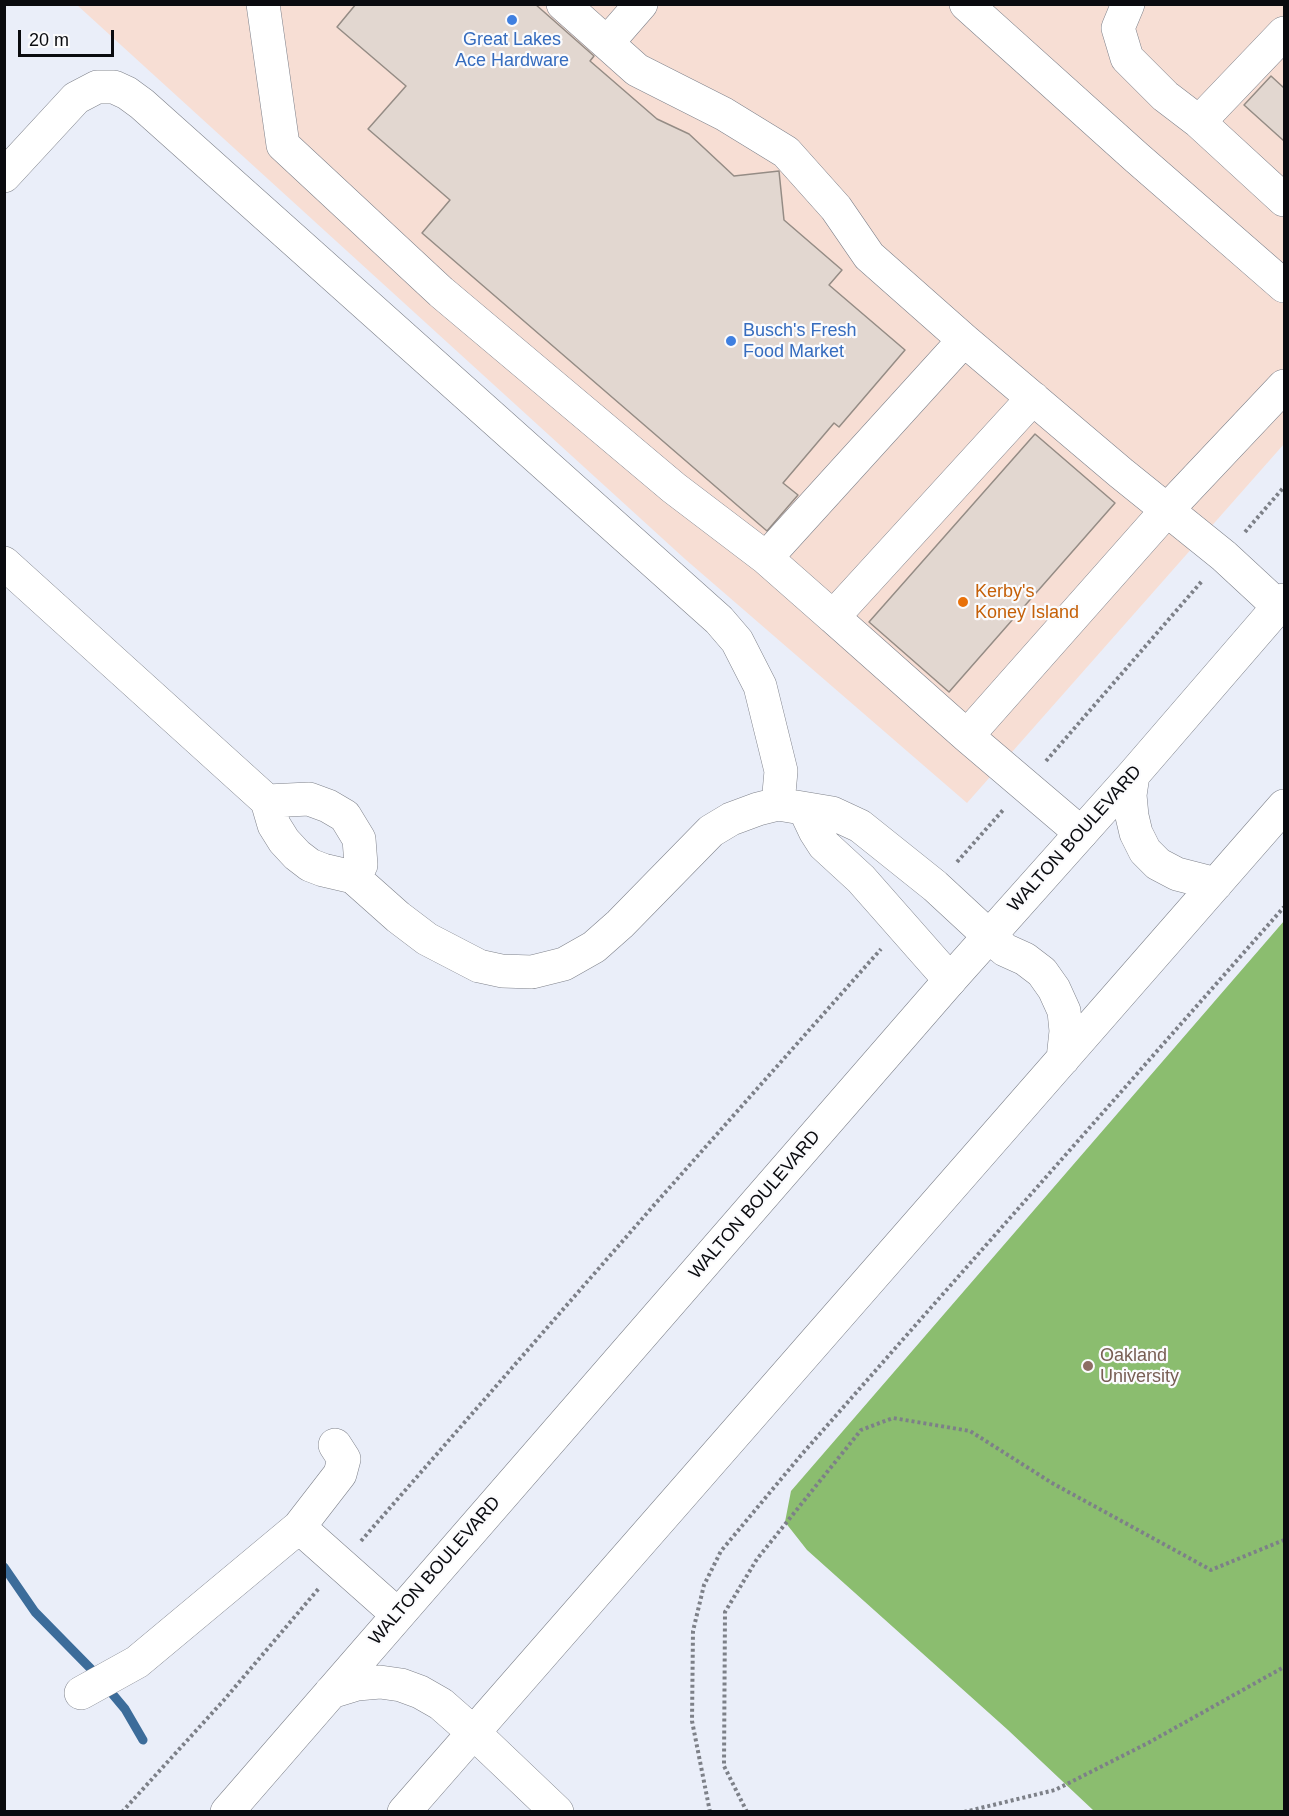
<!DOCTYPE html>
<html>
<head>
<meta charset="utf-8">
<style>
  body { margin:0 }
  #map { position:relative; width:1289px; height:1816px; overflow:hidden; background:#eaeef9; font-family:Arial,sans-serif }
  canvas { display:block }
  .frame { position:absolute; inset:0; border:6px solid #0a0b0f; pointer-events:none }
  .scale { position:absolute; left:18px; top:30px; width:96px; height:27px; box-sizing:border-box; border:3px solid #0a0b0f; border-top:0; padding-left:8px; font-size:18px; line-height:21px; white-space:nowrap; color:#0a0b0f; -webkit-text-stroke:4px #fbfbfd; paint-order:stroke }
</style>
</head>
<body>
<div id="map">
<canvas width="1289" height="1816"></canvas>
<div class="frame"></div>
<div class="scale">20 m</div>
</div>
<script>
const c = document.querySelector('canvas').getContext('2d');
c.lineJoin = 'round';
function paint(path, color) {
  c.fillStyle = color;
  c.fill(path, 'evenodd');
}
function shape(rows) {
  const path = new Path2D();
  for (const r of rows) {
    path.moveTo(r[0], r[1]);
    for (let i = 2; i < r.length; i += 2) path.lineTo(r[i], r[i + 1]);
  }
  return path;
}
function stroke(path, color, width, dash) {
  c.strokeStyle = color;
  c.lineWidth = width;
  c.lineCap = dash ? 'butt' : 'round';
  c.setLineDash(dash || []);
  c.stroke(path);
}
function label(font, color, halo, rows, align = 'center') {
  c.font = font + ' Arial,sans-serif';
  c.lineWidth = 4.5;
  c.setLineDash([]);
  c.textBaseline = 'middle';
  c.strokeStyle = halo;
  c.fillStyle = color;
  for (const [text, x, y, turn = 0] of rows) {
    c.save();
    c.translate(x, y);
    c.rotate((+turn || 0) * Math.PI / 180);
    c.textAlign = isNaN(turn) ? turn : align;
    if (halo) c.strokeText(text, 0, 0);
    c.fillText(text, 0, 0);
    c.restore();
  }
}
paint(shape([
  [77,5,1284,5,1284,444,967,803,685,559]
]), '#f7ded4');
paint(shape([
  [1284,921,1284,1811,1094,1811,1008,1730,807,1550,785,1522,791,1491]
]), '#8bbd6f');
stroke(shape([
  [4,1567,35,1612,94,1672,125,1709,143,1740]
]), '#3c6c9a', 9);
const building = shape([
  [356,4,535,4,594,56,590,61,657,119,689,134,734,176,779,171,784,220,842,270,829,285,905,350,839,427,834,423,783,483,798,495,767,531,422,233,450,200,368,129,406,86,337,27,356,4],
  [1271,76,1284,88,1284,141,1244,105,1271,76],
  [1035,434,1115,503,949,692,869,622,1035,434]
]);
paint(building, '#e2d7d0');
stroke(building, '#958c85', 1.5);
const minor = shape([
  [263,4,283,145,441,292,674,488,766,558],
  [563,4,637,70,724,114,786,152,836,208,869,256,964,340,1121,473,1224,556,1279,607],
  [966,4,1136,157,1284,286],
  [1128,4,1118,28,1127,58,1165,96,1199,122,1284,200],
  [607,43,641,4],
  [1199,122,1284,33],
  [4,176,76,98,97,87,114,87,127,93,142,104,719,620,737,641,760,686,781,771,778,804],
  [964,340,766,558,833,617,1033,398],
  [4,563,267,801,274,825,284,841,297,855,310,865,323,870,353,877,398,917,427,939,479,966,502,971,532,972,564,964,594,947,620,924,711,831,731,819,758,809,778,804,832,813,860,826,935,886,989,936],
  [833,617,967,736,1081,833],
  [967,736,1167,510,1284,386],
  [267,801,309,799,328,806,345,816,359,839,361,865,353,877],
  [805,810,815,831,824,845,861,879,950,980],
  [299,1527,340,1474,344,1459,335,1445],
  [81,1693,137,1662,299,1527,397,1614],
  [474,1733,557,1812]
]);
const major = shape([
  [1133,775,1130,795,1132,816,1136,833,1145,851,1158,864,1177,874,1216,884],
  [989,936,1005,950,1025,959,1042,972,1054,989,1064,1011,1066,1031,1063,1059],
  [331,1692,357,1684,380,1682,401,1685,420,1692,441,1704,474,1733],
  [227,1812,950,980,1133,775,1284,600],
  [404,1812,1284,806]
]);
stroke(minor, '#7f828b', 34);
stroke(major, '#7f828b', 34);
stroke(shape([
  [1245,532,1284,487],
  [1046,761,1202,581],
  [957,862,1003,810],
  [361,1541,655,1204,881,949],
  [122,1812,224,1700,320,1587],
  [710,1812,692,1721,693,1631,704,1585,721,1551,802,1454,1284,907],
  [747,1812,724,1766,725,1612,757,1559,861,1430,893,1418,970,1431,1052,1483,1211,1570,1284,1540],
  [964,1812,1055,1790,1148,1743,1284,1667]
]), '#7d8088', 4, [3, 3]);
stroke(minor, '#fff', 33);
stroke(major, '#fff', 33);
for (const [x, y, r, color] of [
  [512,20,6,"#3f7fe0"],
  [731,341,6,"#3f7fe0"],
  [963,602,6,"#e8710a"],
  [1088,1366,6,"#8d6e63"]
]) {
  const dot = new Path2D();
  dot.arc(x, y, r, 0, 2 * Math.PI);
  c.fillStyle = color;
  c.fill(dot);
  stroke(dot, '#fbfbfd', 2);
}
label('18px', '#366cbe', '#fbfbfd', [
  ["Great Lakes",512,40],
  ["Ace Hardware",512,61],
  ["Busch's Fresh",743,331,"left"],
  ["Food Market",743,352,"left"]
]);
label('18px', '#c56008', '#fbfbfd', [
  ["Kerby's",975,592],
  ["Koney Island",975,613]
], 'left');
label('18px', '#0a0b0f', '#fbfbfd', [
  ["WALTON BOULEVARD",1075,839,-48],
  ["WALTON BOULEVARD",755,1205,-49],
  ["WALTON BOULEVARD",435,1571,-49]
]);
label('18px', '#785e54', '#fbfbfd', [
  ["Oakland",1100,1356],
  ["University",1100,1377]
], 'left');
</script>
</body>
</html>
